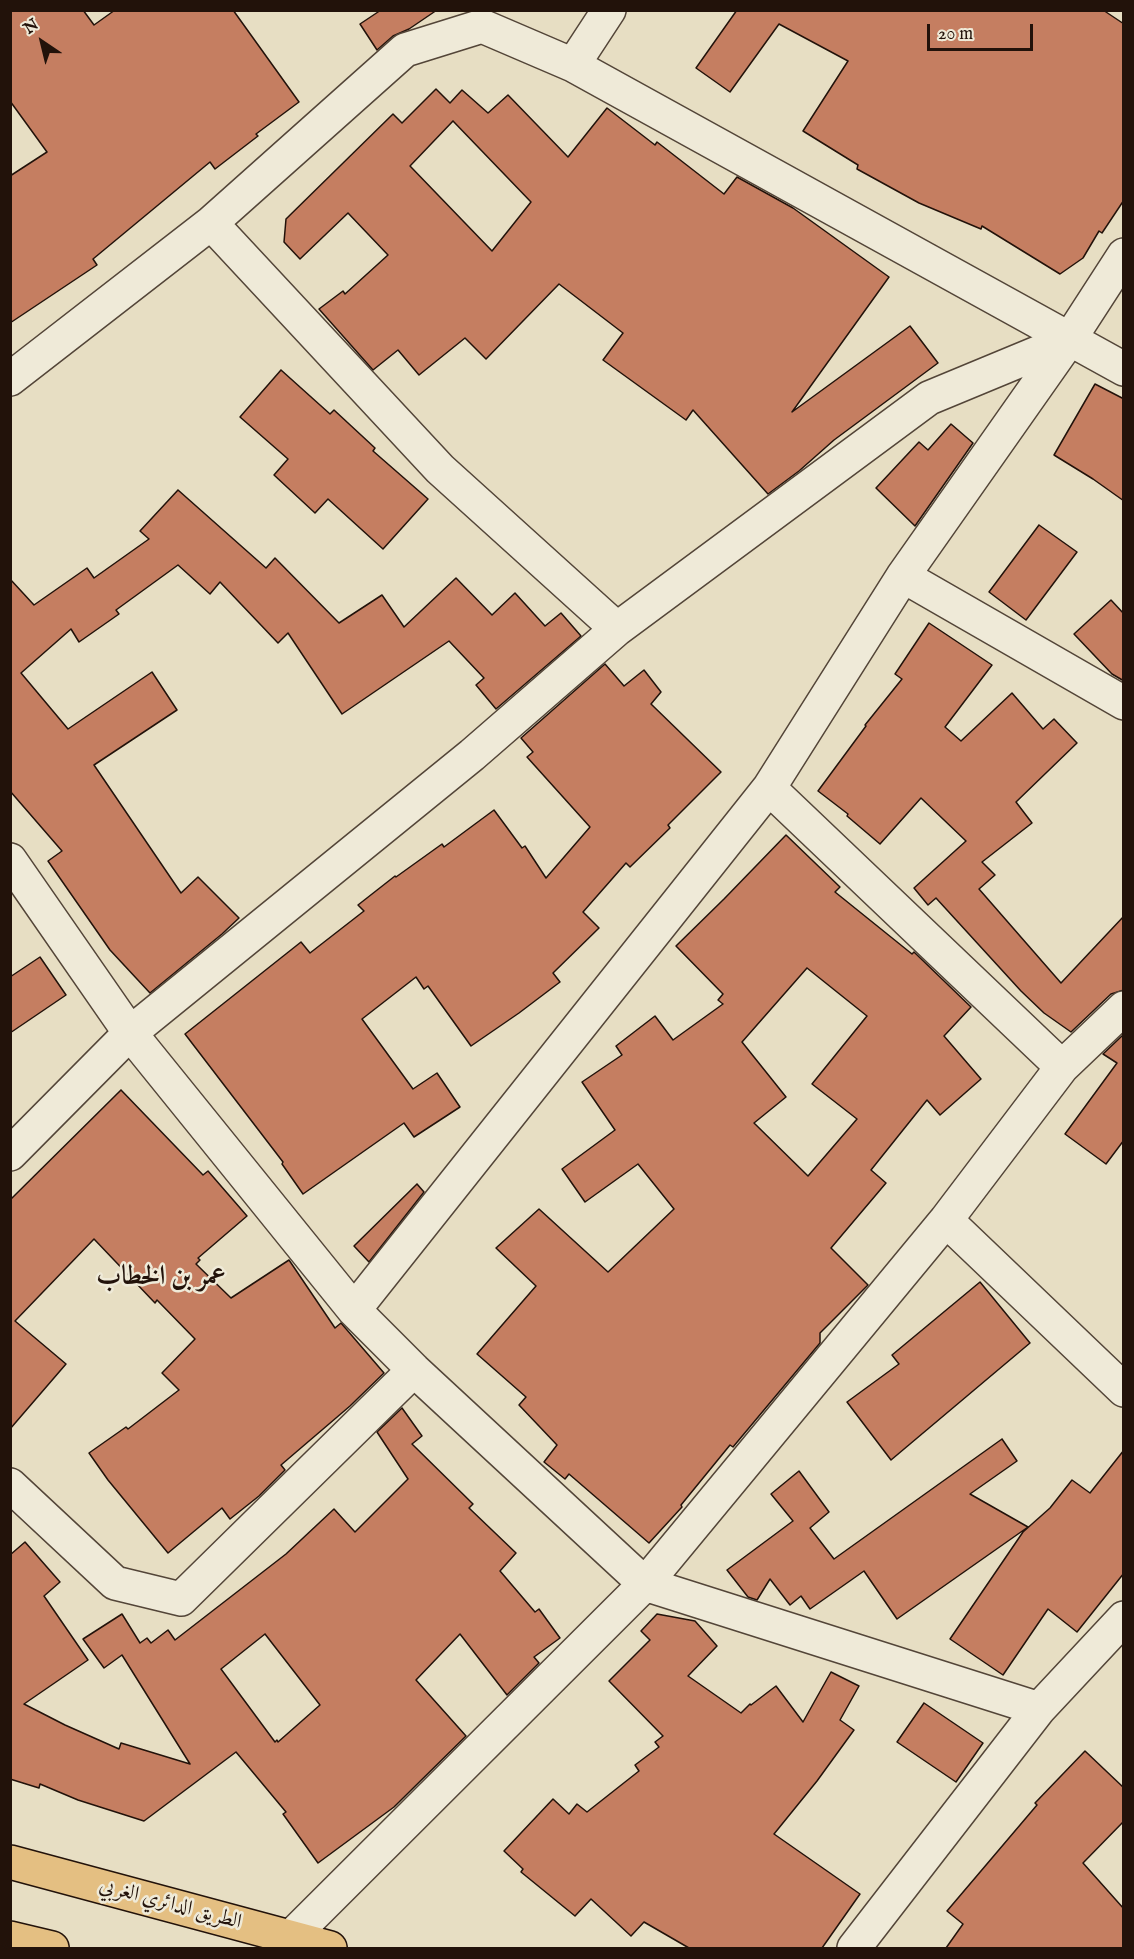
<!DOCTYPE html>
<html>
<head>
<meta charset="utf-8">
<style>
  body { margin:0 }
  #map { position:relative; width:1134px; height:1959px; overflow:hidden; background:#e7dec3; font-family:"IM FELL English",serif }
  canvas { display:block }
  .frame { position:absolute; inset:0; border:12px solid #22120a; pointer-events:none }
  .north { position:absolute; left:12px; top:12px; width:60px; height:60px; -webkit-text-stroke:4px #efead8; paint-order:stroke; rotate:325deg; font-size:16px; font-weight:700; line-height:24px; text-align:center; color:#22120a }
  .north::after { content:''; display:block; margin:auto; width:21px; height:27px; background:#22120a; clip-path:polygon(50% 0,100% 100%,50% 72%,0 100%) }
  .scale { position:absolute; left:927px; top:24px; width:106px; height:27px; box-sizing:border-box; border:3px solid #22120a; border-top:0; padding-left:8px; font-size:18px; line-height:21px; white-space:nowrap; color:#22120a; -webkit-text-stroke:4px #efead8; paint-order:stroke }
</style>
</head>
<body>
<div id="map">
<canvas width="1134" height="1959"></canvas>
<div class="frame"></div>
<div class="north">N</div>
<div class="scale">20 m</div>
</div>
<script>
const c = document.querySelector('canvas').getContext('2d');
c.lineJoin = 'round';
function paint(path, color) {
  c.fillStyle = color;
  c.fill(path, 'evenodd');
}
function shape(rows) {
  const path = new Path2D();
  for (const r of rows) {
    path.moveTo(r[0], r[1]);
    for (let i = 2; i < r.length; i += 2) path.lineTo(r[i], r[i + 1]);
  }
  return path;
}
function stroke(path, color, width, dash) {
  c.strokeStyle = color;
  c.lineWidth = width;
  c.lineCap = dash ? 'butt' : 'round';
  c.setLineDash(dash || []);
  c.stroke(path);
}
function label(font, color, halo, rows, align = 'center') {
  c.font = font + ' "IM FELL English",Amiri,serif';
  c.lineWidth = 5;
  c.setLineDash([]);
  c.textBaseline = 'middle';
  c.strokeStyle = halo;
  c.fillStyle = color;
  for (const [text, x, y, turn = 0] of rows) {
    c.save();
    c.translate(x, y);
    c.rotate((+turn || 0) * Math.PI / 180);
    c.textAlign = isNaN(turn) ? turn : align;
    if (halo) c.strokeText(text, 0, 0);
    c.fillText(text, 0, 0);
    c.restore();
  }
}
const building = shape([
  [10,10,83,10,94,25,115,10,233,10,299,102,256,134,258,136,215,169,210,162,93,259,97,265,10,323,10,176,47,152,10,101,10,10],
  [381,10,437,10,409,29,393,36,377,50,360,24,381,10],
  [737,10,1103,10,1124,24,1124,200,1102,233,1099,231,1083,258,1060,274,982,226,981,229,919,203,857,169,858,165,803,131,848,61,779,24,730,92,696,68,737,10],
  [436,89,450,103,462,90,488,113,508,95,568,157,607,108,655,145,657,142,724,194,737,177,793,208,889,277,792,412,910,326,938,363,834,440,799,471,768,494,693,410,686,420,603,360,623,333,559,284,486,359,465,338,419,375,398,350,373,370,319,309,343,291,345,294,388,255,348,213,300,259,284,242,286,219,393,114,402,123,436,89],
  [453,121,531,202,492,251,410,166,453,121],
  [281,370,330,414,334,410,375,448,373,451,428,499,383,549,328,499,315,513,274,475,288,459,240,417,281,370],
  [1095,384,1124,399,1124,501,1093,479,1054,455,1095,384],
  [951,424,973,443,915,526,876,488,919,442,928,450,951,424],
  [178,490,266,568,275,558,339,623,382,595,404,627,456,578,492,615,515,593,545,626,561,613,581,636,496,709,476,685,484,678,449,641,342,714,288,633,278,643,220,582,210,594,178,565,116,610,119,614,79,642,71,629,21,673,68,729,152,672,177,710,94,765,181,893,198,877,239,918,222,934,150,993,110,950,48,861,62,851,10,791,10,579,34,605,87,568,94,578,149,539,140,531,178,490],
  [1039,525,1077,552,1026,620,989,592,1039,525],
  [1111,600,1124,614,1124,681,1112,674,1074,634,1111,600],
  [929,623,992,665,945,727,961,741,1012,693,1043,729,1054,719,1077,743,1016,802,1032,823,982,862,995,875,979,889,1061,983,1124,916,1124,990,1111,994,1071,1032,1044,1013,1021,991,936,898,928,905,914,888,966,841,921,798,880,844,847,816,848,814,818,791,866,726,865,725,902,679,895,674,929,623],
  [605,664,624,686,644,670,661,692,651,704,721,772,668,825,670,828,630,867,626,863,583,912,599,928,553,973,560,982,519,1013,471,1046,428,986,424,989,416,977,362,1019,413,1089,437,1073,460,1107,414,1137,404,1123,303,1194,282,1164,283,1162,185,1034,301,942,310,953,364,911,358,905,395,876,396,877,442,844,444,847,494,810,522,848,525,846,546,878,590,827,527,757,533,752,521,738,605,664],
  [786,835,840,887,835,892,912,954,914,952,971,1007,944,1036,981,1079,940,1115,927,1100,871,1170,886,1183,831,1248,868,1285,820,1333,820,1343,733,1447,730,1445,681,1505,682,1507,649,1543,569,1474,565,1479,544,1462,557,1445,519,1405,526,1397,477,1354,536,1286,496,1248,539,1209,608,1272,674,1209,638,1164,585,1202,562,1169,615,1130,582,1082,622,1055,616,1046,655,1016,673,1040,723,1004,718,1000,723,994,676,946,724,899,786,835],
  [807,968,867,1016,812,1084,857,1119,808,1176,754,1123,786,1097,742,1042,807,968],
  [40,957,66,995,10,1033,10,977,40,957],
  [1124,1034,1124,1140,1106,1164,1065,1134,1117,1063,1103,1054,1124,1034],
  [121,1090,203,1175,208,1171,247,1216,198,1258,200,1260,196,1264,231,1298,289,1260,335,1328,341,1323,384,1373,350,1406,281,1465,285,1470,259,1496,230,1519,222,1508,168,1553,108,1480,89,1453,126,1427,128,1429,179,1390,162,1373,195,1339,157,1300,155,1303,94,1239,15,1321,66,1364,10,1429,10,1200,121,1090],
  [417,1184,424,1192,369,1262,354,1246,417,1184],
  [980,1282,1030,1343,891,1460,847,1402,899,1364,892,1355,980,1282],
  [402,1408,422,1436,412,1444,473,1504,469,1508,516,1553,500,1571,535,1612,539,1609,560,1638,534,1657,539,1663,507,1695,460,1634,416,1680,466,1736,394,1807,318,1863,283,1814,286,1812,236,1752,144,1821,78,1800,40,1784,39,1788,10,1779,10,1555,25,1542,60,1582,44,1596,88,1660,24,1704,65,1725,119,1749,121,1743,190,1764,122,1655,104,1668,83,1639,122,1614,140,1643,147,1638,151,1643,168,1630,175,1640,286,1554,334,1509,355,1532,408,1479,377,1432,402,1408],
  [265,1634,320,1705,278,1742,277,1740,275,1742,221,1669,265,1634],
  [1002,1439,1017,1461,970,1494,1028,1527,897,1619,864,1571,810,1609,801,1596,790,1605,770,1579,757,1600,748,1597,727,1570,793,1521,771,1494,799,1471,829,1512,810,1528,834,1559,1002,1439],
  [1124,1450,1124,1573,1077,1632,1048,1609,1003,1675,950,1639,1023,1532,1050,1508,1072,1480,1090,1493,1124,1450],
  [657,1614,695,1621,717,1646,688,1676,741,1713,750,1704,751,1705,776,1686,803,1722,831,1672,859,1686,840,1720,854,1730,817,1781,774,1834,860,1894,822,1948,689,1948,644,1922,631,1936,591,1899,575,1916,521,1872,523,1869,504,1851,553,1799,569,1814,577,1804,587,1812,639,1771,635,1765,659,1747,655,1742,663,1736,609,1681,650,1640,641,1631,657,1614],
  [924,1703,983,1743,956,1782,897,1742,924,1703],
  [1085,1751,1124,1788,1124,1821,1083,1863,1124,1909,1124,1948,946,1948,963,1924,947,1911,1037,1805,1035,1803,1085,1751]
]);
paint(building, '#c57e61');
stroke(building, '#22120a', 1.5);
const minor = shape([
  [573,65,609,10],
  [211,223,440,469,617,629],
  [10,379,211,223,405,50,482,26,573,65,1124,369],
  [903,576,1124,703],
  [769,788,1062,1067],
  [10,860,130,1033,354,1310,414,1370,645,1584,1039,1709],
  [10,1154,130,1033,472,755,617,629,929,398,1069,340],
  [946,1220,1124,1390],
  [354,1310,769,788,903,576,1069,340,1124,255],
  [10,1485,115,1583,181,1599,414,1370],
  [290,1938,645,1584,946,1220,1062,1067,1124,1008],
  [854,1948,1039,1709,1124,1618]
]);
const primary = shape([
  [10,1862,330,1948],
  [10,1938,52,1948]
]);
stroke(minor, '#534538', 36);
stroke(primary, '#22120a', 36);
stroke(minor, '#efead8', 33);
stroke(primary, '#e4bf82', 33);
label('21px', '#22120a', '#efead8', [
  ["الطريق الدائري الغربي",170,1905,15]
]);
label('bold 27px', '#22120a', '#efead8', [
  ["عمر بن الخطاب",161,1278]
]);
</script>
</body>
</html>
